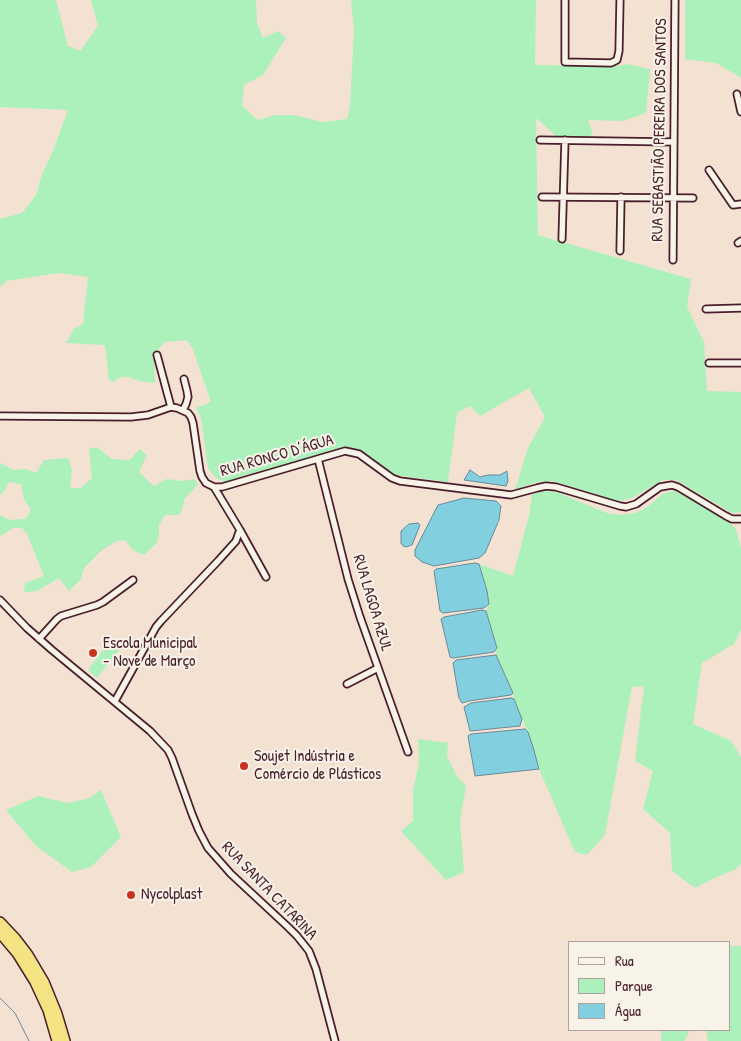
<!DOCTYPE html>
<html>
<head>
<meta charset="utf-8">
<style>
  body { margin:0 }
  #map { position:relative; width:741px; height:1041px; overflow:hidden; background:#f3e1d2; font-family:"Patrick Hand",sans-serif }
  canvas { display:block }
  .legend { position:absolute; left:568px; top:941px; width:162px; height:90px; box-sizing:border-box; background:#f7f3e8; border:1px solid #b29e9c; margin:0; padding:6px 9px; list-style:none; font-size:15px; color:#4a1f2b }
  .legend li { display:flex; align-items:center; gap:10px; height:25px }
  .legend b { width:25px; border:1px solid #b29e9c }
</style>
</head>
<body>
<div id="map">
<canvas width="741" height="1041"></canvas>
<ul class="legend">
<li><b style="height:6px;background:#f7f3e8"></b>Rua</li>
<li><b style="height:14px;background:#acf1bc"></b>Parque</li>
<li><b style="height:14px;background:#81cfdf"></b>Água</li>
</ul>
</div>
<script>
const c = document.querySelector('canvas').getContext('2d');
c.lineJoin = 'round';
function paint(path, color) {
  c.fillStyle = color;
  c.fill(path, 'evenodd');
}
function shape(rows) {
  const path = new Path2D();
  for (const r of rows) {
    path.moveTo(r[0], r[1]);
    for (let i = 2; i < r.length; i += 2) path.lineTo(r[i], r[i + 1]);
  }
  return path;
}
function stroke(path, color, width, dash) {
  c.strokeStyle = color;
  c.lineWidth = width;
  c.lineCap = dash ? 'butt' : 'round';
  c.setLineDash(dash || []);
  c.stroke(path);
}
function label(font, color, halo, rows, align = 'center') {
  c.font = font + ' "Patrick Hand",sans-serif';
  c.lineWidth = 4;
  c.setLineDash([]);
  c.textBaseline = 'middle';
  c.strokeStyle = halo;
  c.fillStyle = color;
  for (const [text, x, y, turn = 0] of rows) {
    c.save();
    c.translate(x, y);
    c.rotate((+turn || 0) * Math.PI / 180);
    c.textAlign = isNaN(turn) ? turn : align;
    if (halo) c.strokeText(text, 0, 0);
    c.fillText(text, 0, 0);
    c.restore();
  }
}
paint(shape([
  [0,0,56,0,68,46,80,51,98,26,91,0,256,0,257,23,263,38,278,31,286,38,263,75,244,85,242,106,258,120,276,115,294,115,323,122,347,119,350,107,354,30,351,0,536,0,535,65,618,66,627,64,650,69,646,113,623,121,588,120,593,134,588,138,558,138,536,118,538,235,691,279,687,307,704,342,707,391,741,392,741,512,732,513,676,480,663,480,632,498,618,501,553,481,537,482,515,490,528,448,545,417,529,388,480,416,470,406,457,413,448,482,395,475,360,450,344,448,274,469,245,475,226,483,215,477,208,468,201,418,196,408,211,402,192,347,187,340,165,342,154,354,155,383,139,381,129,377,121,377,113,382,109,380,105,345,66,343,74,329,83,324,88,277,59,273,6,281,0,287,0,219,22,213,36,195,42,174,53,151,68,110,0,107],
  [685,0,741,0,741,78,716,63,685,59],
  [97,447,112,459,130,460,140,449,147,455,139,472,154,486,167,479,183,481,194,479,198,484,184,500,182,510,178,515,165,515,159,525,159,533,157,543,144,555,133,550,125,540,117,541,102,550,84,568,81,579,69,591,59,578,37,591,24,592,25,583,44,576,27,534,22,528,13,528,1,536,0,535,0,515,10,520,26,519,31,509,24,499,21,484,9,482,2,494,0,494,0,463,14,470,26,469,36,473,44,460,68,458,72,469,70,488,81,488,92,478,89,449],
  [547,491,556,492,607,513,622,515,636,513,647,507,664,493,675,491,685,496,730,522,736,529,741,548,741,630,734,644,702,663,693,724,731,741,741,757,741,864,736,869,710,880,695,888,672,871,670,833,643,809,653,771,635,761,644,686,632,687,605,835,587,855,575,852,539,769,528,732,514,700,513,693,496,655,497,648,486,611,489,604,479,564,513,576,529,516,532,494],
  [109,642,119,650,97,678,88,670],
  [418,739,448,743,447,756,456,775,466,786,460,822,464,872,446,880,401,831,413,821,413,791,419,762],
  [101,790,121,837,91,867,72,872,35,845,6,810,38,796,68,803,90,798],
  [730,946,741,946,741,1041,708,1041,706,1030,730,1030],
  [661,1030,690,1030,684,1041,661,1041]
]), '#acf1bc');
const water = shape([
  [470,470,480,477,488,475,500,475,507,471,508,481,506,486,464,480,470,470],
  [464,498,496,501,501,506,499,520,485,553,479,558,434,566,422,562,415,556,415,550,438,505,464,498],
  [418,523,420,525,412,545,406,547,403,546,401,543,401,531,409,524,418,523],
  [475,563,479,564,487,591,489,604,484,608,443,613,440,611,434,571,436,569,475,563],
  [482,610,486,611,497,648,494,652,453,658,450,657,441,619,444,617,482,610],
  [496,655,513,693,511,695,469,701,462,703,459,698,453,663,456,660,496,655],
  [511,698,514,699,522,719,520,726,470,731,464,707,471,703,511,698],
  [525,729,528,732,533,747,539,769,475,776,468,736,471,734,525,729]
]);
paint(water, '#81cfdf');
stroke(water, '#6b8997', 1);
stroke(shape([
  [0,998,15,1013,29,1041]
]), '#6b8997', 1);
const minor = shape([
  [565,0,565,62,611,63,617,60,619,51,620,0],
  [737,94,741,112],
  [540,140,674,142],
  [709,170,733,205,741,204],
  [542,197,693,198],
  [562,239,565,140],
  [738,243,741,241],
  [620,251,621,197],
  [673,260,675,0],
  [706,309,741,308],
  [157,355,171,407],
  [709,363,741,363],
  [183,410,186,404,188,397,187,391,184,379],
  [0,416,131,417,148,415,171,407,177,408,188,413,191,417,193,423,200,471,202,477,206,483,214,487,222,487,345,451,359,454,392,478,400,481,511,495,537,488,546,486,556,487,620,506,626,507,636,504,660,487,672,485,678,487,726,516,732,519,741,519],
  [318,459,348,579,360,617,408,752],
  [240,530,266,577],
  [0,600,27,628,52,650,150,731,168,750,172,758,192,814,199,831,208,848,231,874,288,927,297,936,309,951,316,969,335,1041],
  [39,639,57,619,61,616,97,605,103,602,133,580],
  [347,684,378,668],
  [115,701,156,627,161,621,218,561,236,541,238,535,240,530,214,487]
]);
const highway = shape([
  [0,922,15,938,28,955,44,982,57,1014,65,1041],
  [0,933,17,953,35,982,48,1010,57,1041]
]);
stroke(minor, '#4a1f2b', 9);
stroke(highway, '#4a1f2b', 12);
stroke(minor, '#f7f3e8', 5.5);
stroke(highway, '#f4e382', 9);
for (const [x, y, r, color] of [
  [93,653,5,"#c8321e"],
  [244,766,5,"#c8321e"],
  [131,895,5,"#c8321e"]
]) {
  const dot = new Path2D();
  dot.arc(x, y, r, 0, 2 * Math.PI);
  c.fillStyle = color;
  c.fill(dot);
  stroke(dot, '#f7f3e8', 2);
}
label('16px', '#4a1f2b', '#f7f3e8', [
  ["RUA SEBASTIÃO PEREIRA DOS SANTOS",660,130,-89],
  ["RUA RONCO D’ÁGUA",277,456,-16],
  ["RUA LAGOA AZUL",372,603,73],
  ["RUA SANTA CATARINA",269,891,46]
]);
label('16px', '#4a1f2b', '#f7f3e8', [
  ["Escola Municipal",103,644],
  ["- Nove de Março",103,662],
  ["Soujet Indústria e",254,757],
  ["Comércio de Plásticos",254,775],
  ["Nycolplast",141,895]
], 'left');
</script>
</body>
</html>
